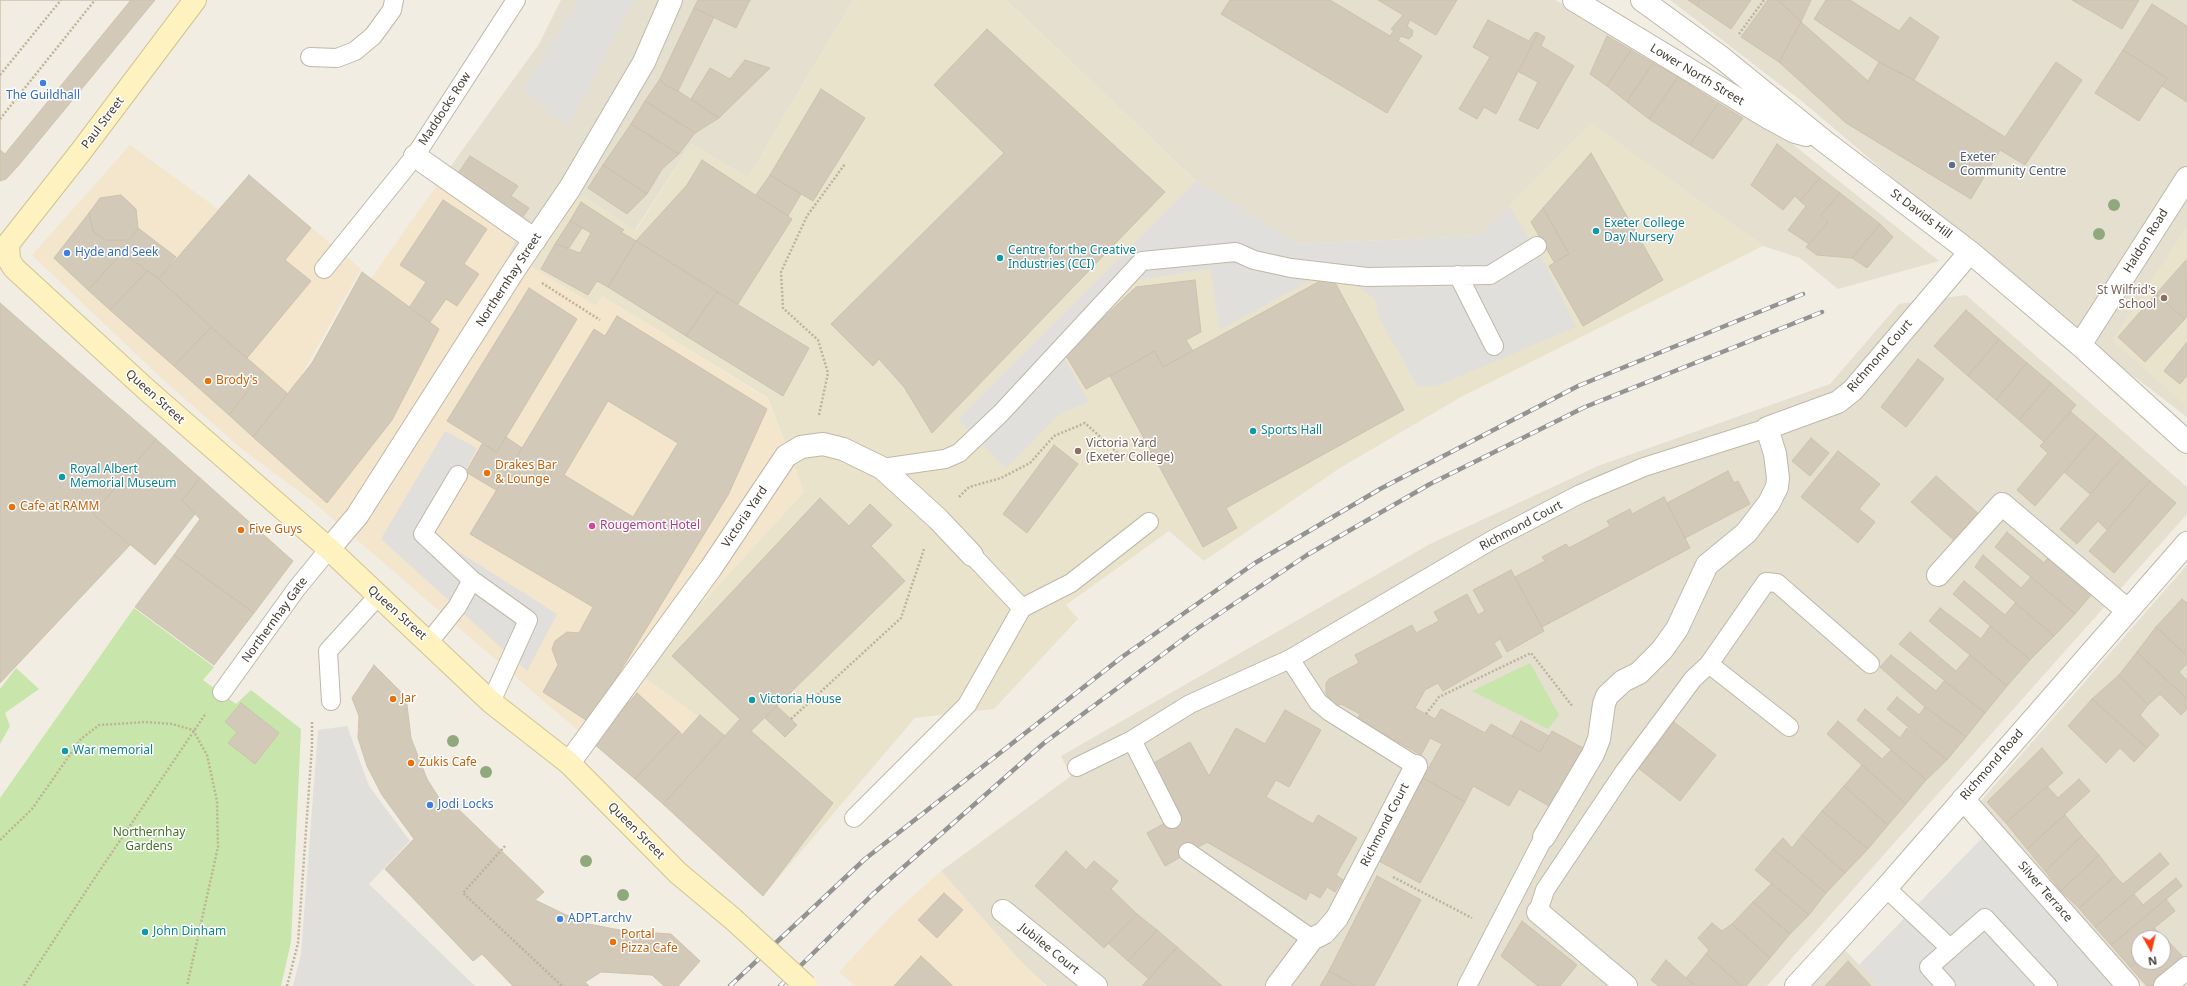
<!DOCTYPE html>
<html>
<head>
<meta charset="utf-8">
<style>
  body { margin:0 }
  #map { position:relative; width:2187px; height:986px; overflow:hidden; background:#f1ede2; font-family:"Noto Sans",sans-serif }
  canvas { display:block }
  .north { position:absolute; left:2131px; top:930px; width:40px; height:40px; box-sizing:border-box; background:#fff; border:1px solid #b3b1ad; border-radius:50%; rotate:172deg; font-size:11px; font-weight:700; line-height:16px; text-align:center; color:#423d33 }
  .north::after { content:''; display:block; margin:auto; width:14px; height:18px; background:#f74114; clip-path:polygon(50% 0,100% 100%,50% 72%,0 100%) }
</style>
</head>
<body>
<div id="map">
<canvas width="2187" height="986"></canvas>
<div class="north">N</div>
</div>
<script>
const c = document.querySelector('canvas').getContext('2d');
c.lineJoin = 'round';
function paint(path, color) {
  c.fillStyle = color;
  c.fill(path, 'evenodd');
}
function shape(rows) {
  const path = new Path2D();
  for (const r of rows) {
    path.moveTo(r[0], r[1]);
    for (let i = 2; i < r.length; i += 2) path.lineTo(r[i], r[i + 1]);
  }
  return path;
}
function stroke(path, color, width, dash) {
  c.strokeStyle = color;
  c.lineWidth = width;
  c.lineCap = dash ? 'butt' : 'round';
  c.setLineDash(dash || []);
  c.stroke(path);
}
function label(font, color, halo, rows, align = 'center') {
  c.font = font + ' "Noto Sans",sans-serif';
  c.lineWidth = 3;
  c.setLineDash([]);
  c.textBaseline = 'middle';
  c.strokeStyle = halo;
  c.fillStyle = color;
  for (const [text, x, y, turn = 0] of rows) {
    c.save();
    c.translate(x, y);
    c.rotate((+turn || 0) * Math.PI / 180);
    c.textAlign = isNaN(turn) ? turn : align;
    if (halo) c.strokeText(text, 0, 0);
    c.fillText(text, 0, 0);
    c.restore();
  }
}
paint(shape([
  [561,0,853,0,748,178,691,144,635,230,528,265,509,252,518,235,440,181,539,44],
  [1006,0,1555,0,1616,34,1780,134,1939,261,1838,289,1800,258,1763,246,1591,124,1480,236,1297,244,1245,210,1196,181],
  [1670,0,2187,0,2187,417,2059,319,1804,103],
  [1966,295,2187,487,2187,514,1767,986,1047,986,1022,963,941,871,1071,776,1061,756,1430,544,1598,466,1830,384,1899,304],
  [2187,565,2187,961,2157,986,2144,986,1979,803],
  [2139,938,2163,938,2163,962,2139,962],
  [1845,950,1879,986,1813,986]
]), '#e5dfd0');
paint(shape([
  [130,145,218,209,249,175,361,269,297,383,440,181,518,234,509,252,528,265,596,306,602,296,768,399,804,492,638,673,725,736,663,804,312,501,243,450,160,377,32,255],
  [941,871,1022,963,1046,986,855,986,839,972,893,914]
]), '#f4e5cd');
paint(shape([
  [853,0,1006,0,1196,181,1245,210,1297,244,1480,236,1591,123,1763,246,1461,397,1340,468,1204,561,1169,531,1066,605,1078,619,994,709,915,718,763,896,663,804,725,736,638,673,804,492,768,398,602,296,596,306,528,265,578,192,636,230,691,144,748,178],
  [2187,227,2187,407,2112,340]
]), '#eae3cc');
paint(shape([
  [134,608,214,667,203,680,236,704,251,690,301,729,291,942,281,986,0,986,0,798],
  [1530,663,1559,715,1548,729,1472,691],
  [16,668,39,689,5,713,10,726,0,744,0,689]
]), '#c8e5ab');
paint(shape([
  [579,0,634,0,568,127,523,90],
  [1196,181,1245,210,1297,244,1480,236,1509,206,1545,263,1576,327,1437,386,1418,387,1379,318,1375,299,1353,283,1320,275,1220,330,1210,269,1136,280,1062,354,1089,402,1059,414,1006,469,958,419],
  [445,431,477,448,452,498,435,525,437,538,557,614,527,671,381,539],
  [347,726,369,786,410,841,369,884,475,986,293,986,301,954,318,730],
  [1982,838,2116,986,1879,986,1859,965]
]), '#e1dfdb');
const building = shape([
  [0,0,155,0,18,166,6,179,0,181,0,0],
  [0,0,131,0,5,154,0,150,0,0],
  [698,0,750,0,736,28,694,8,698,0],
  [1230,0,1330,0,1390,36,1394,30,1391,29,1403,15,1378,0,1457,0,1436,35,1410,20,1407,26,1413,31,1412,36,1409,39,1401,36,1398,41,1422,56,1387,113,1221,14,1230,0],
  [1688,0,1700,0,1697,6,1688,0],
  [1700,0,1751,0,1731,29,1697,6,1700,0],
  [1768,0,1778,0,1801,22,1779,62,1741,37,1768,0],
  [1778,0,1811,0,1801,22,1778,0],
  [1826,0,1850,0,1899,31,1910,17,1939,37,1914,80,1879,62,1814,19,1826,0],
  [2072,0,2139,0,2122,29,2072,0],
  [2152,4,2187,26,2187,102,2162,86,2167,78,2123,50,2152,4],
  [694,8,714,17,678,91,665,85,660,79,694,8],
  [1488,20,1529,41,1535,32,1538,33,1496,114,1484,107,1477,119,1459,109,1490,57,1473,47,1488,20],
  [1801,22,1868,81,1879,62,1914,80,2005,137,2056,62,2082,80,2025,165,2000,150,1971,199,1846,123,1779,62,1801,22],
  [987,29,1165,192,932,433,904,387,879,359,873,366,831,324,1004,153,934,85,987,29],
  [1538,33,1545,37,1541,46,1574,66,1538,129,1519,120,1538,82,1519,72,1538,33],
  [1607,36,1631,50,1607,86,1590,74,1607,36],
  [1631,50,1653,63,1627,102,1607,86,1631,50],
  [2123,50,2167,78,2139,121,2095,93,2123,50],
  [745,60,770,68,719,118,691,99,710,68,730,79,745,60],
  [1653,63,1678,77,1649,119,1627,102,1653,63],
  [1678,77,1718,103,1690,145,1649,119,1678,77],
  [660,79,665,85,678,91,719,118,695,133,645,101,660,79],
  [821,89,865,118,813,201,770,175,821,89],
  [645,101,695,133,679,154,631,124,645,101],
  [1718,103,1743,118,1713,159,1690,145,1718,103],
  [631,124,679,154,662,169,647,194,603,165,631,124],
  [1777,144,1820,178,1800,201,1795,196,1783,210,1751,185,1777,144],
  [1591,153,1663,280,1583,326,1549,266,1569,254,1543,208,1591,153],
  [470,156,518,186,511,196,529,208,520,221,454,179,470,156],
  [702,160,792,219,738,304,636,241,687,185,702,160],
  [603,165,647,194,627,214,588,188,603,165],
  [249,175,311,228,285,260,311,281,247,358,223,338,159,279,249,175],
  [770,175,801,194,788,216,756,195,770,175],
  [1820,178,1840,193,1821,215,1828,222,1809,244,1788,230,1806,206,1800,201,1820,178],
  [1840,193,1880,224,1852,258,1817,255,1806,247,1828,222,1821,215,1840,193],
  [121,195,136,209,138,228,129,240,105,240,93,231,89,213,100,198,121,195],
  [443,200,487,229,464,264,479,274,457,306,446,299,430,322,409,308,426,282,400,265,443,200],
  [581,202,624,230,621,232,636,241,608,287,597,281,588,295,541,269,555,244,580,253,591,233,570,221,581,202],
  [1543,208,1569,254,1554,262,1531,222,1543,208],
  [89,213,93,231,105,240,129,240,122,253,88,290,54,258,89,213],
  [570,221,582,228,569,248,555,244,570,221],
  [1880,224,1893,237,1867,268,1852,258,1880,224],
  [138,228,176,257,159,279,122,253,138,228],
  [636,241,717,292,686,336,608,287,636,241],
  [122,253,147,271,110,310,88,290,122,253],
  [2186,260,2187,317,2185,319,2156,294,2186,260],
  [147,271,159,279,211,327,174,366,110,310,147,271],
  [362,272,439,329,392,420,327,503,253,437,312,363,362,272],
  [1331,275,1404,410,1226,508,1237,528,1203,547,1110,376,1155,351,1163,367,1331,275],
  [1195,280,1201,332,1186,340,1193,351,1163,367,1155,351,1086,389,1065,354,1136,287,1195,280],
  [529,288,577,319,497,452,447,421,529,288],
  [717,292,809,348,783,396,686,336,717,292],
  [2156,294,2185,319,2145,362,2118,337,2156,294],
  [0,303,156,439,93,514,130,545,0,683,0,303],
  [1966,310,1999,339,1968,376,1934,346,1966,310],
  [617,316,767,409,728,495,589,722,543,692,558,665,552,649,555,641,567,632,579,633,593,607,470,534,594,329,605,336,617,316],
  [608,401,678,443,633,517,564,475,608,401],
  [211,327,263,372,229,415,174,366,211,327],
  [1999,339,2027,363,1996,400,1968,376,1999,339],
  [2187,342,2187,376,2180,384,2164,371,2187,342],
  [1918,359,1944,379,1906,427,1881,407,1918,359],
  [2027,363,2051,383,2019,420,1996,400,2027,363],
  [263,372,288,394,253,437,229,415,263,372],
  [2051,383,2076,405,2044,442,2019,420,2051,383],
  [2071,412,2097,434,2035,506,2017,490,2048,453,2040,446,2071,412],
  [2097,434,2123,457,2090,494,2064,472,2097,434],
  [506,437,522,448,496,490,466,472,482,444,497,452,506,437],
  [1811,438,1829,453,1810,476,1792,461,1811,438],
  [156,439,200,478,182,500,195,514,155,565,93,514,156,439],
  [1054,445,1078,464,1027,533,1003,514,1054,445],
  [1838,451,1880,484,1859,509,1875,522,1858,543,1801,497,1838,451],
  [2123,457,2150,481,2107,530,2098,521,2077,544,2060,529,2123,457],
  [1728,471,1734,483,1738,481,1750,504,1685,538,1667,503,1728,471],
  [1936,476,1981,516,1956,542,1911,502,1936,476],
  [200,478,293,561,254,613,174,555,200,519,182,500,200,478],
  [2150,481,2176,503,2114,573,2089,551,2150,481],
  [1664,497,1690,548,1542,627,1515,577,1545,561,1542,557,1566,544,1569,548,1610,526,1607,521,1630,509,1632,514,1664,497],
  [820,498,849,526,870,504,892,525,871,546,905,581,751,731,833,803,763,896,663,804,740,719,672,656,820,498],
  [2007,532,2044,563,2053,551,2097,588,2075,614,1995,547,2007,532],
  [174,555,254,613,214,665,135,607,174,555],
  [1983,555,2021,588,2031,577,2075,614,2054,636,1975,567,1983,555],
  [1511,570,1544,631,1507,652,1500,639,1494,643,1502,657,1443,691,1438,683,1425,690,1415,708,1435,719,1441,709,1485,733,1491,724,1540,752,1552,731,1583,748,1549,806,1519,789,1509,806,1473,786,1465,802,1423,778,1442,744,1430,738,1421,755,1357,719,1360,714,1341,704,1336,706,1326,694,1326,683,1329,679,1359,663,1355,655,1412,625,1416,633,1439,621,1434,612,1467,594,1478,615,1485,611,1473,590,1511,570],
  [1964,581,2005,615,2015,603,2054,636,2030,660,1953,594,1964,581],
  [2182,599,2187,603,2187,656,2156,627,2182,599],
  [1940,608,1981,639,1990,626,2030,660,2007,686,1929,621,1940,608],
  [2156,627,2187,656,2187,664,2179,672,2187,680,2187,699,2137,652,2156,627],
  [1910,632,1956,671,1970,655,2007,686,1985,713,1899,644,1910,632],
  [2137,652,2187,699,2187,709,2181,715,2160,694,2148,705,2119,675,2137,652],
  [1891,655,1936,691,1944,681,1985,713,1966,737,1925,707,1880,667,1891,655],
  [374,665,406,697,411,738,427,779,446,809,452,803,544,892,535,900,583,923,625,931,671,934,700,961,678,986,664,986,652,975,601,972,585,982,589,986,513,986,482,954,473,961,385,869,414,839,382,795,367,766,358,738,359,716,352,698,374,665],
  [2119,675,2148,705,2140,715,2159,735,2147,748,2092,699,2119,675],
  [637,693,679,731,635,779,593,743,637,693],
  [1897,697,1919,715,1925,707,1966,737,1947,760,1887,709,1897,697],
  [2092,699,2147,748,2134,762,2120,748,2106,763,2068,726,2092,699],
  [241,703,279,733,255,764,228,743,237,732,225,722,241,703],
  [777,706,797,725,785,737,765,718,777,706],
  [1865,709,1900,738,1907,728,1947,760,1926,780,1857,720,1865,709],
  [1285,710,1321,730,1289,787,1276,780,1266,797,1313,824,1318,815,1357,838,1336,875,1343,880,1335,892,1327,887,1320,898,1310,892,1306,900,1207,842,1165,866,1147,833,1181,814,1152,764,1190,742,1209,776,1236,728,1265,744,1285,710],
  [700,715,725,736,663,804,635,779,679,731,682,735,700,715],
  [1521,721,1549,736,1540,752,1512,736,1521,721],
  [1838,721,1882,759,1891,750,1926,780,1906,804,1827,734,1838,721],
  [1674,722,1716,755,1680,801,1637,767,1674,722],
  [2042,748,2063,773,2006,823,1987,802,2042,748],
  [1862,765,1906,804,1888,825,1844,786,1862,765],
  [1423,778,1465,802,1420,883,1377,860,1423,778],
  [2079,779,2090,791,2027,849,2006,823,2047,786,2058,798,2079,779],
  [1844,786,1888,825,1868,849,1822,811,1844,786],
  [1822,811,1868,849,1845,873,1802,835,1822,811],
  [2065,815,2082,836,2045,871,2027,849,2065,815],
  [1802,835,1845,873,1826,893,1773,849,1783,838,1792,848,1802,835],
  [2082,836,2099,855,2061,891,2045,871,2082,836],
  [1773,849,1826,893,1809,915,1755,870,1773,849],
  [1066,851,1086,870,1094,861,1118,881,1111,889,1137,914,1104,948,1035,886,1066,851],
  [2160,853,2169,864,2095,927,2079,908,2115,876,2123,884,2160,853],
  [2099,855,2115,876,2079,908,2061,891,2099,855],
  [1377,876,1421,900,1374,986,1356,986,1329,971,1377,876],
  [2176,878,2182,886,2111,945,2095,927,2134,894,2143,905,2176,878],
  [1772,883,1809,915,1790,934,1753,902,1772,883],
  [944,893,963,910,937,938,918,920,944,893],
  [2166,899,2175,911,2154,928,2166,939,2163,941,2163,938,2139,938,2139,960,2130,967,2111,945,2166,899],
  [1753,902,1790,934,1770,958,1732,924,1753,902],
  [1137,914,1157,930,1128,961,1108,943,1137,914],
  [1522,921,1577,965,1560,986,1538,986,1501,956,1522,921],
  [1712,923,1722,931,1732,924,1770,958,1746,986,1741,986,1706,954,1709,950,1698,938,1712,923],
  [1157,930,1177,947,1149,979,1128,961,1157,930],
  [2166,939,2185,959,2152,986,2147,986,2130,967,2139,960,2139,962,2163,962,2163,941,2166,939],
  [1177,947,1222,986,1142,986,1177,947],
  [1706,954,1741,986,1697,986,1686,978,1706,954],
  [921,956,953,986,894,986,921,956],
  [1666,960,1686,978,1697,986,1659,986,1651,980,1666,960],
  [1848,961,1871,986,1825,986,1848,961],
  [1329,971,1356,986,1320,986,1329,971]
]);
paint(building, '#d2c9b8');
stroke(building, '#cdc2ac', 1);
const lane = shape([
  [310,57,337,58,355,51,373,36,392,10,394,0],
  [324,269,415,156,516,0],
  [1458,275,1494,346],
  [882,468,945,459,959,453,1001,413,1142,261,1236,252,1254,260,1291,268,1367,277,1490,275,1537,246],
  [458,475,423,534,472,580,528,620,491,702],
  [972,555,1022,608],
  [429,642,457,607,472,580],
  [1290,659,1318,702,1330,712,1416,766],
  [1709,664,1766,582,1777,583,1870,664],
  [222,692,297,588,329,549],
  [331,701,328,651,378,596],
  [1077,767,1132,740],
  [854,818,967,705,1022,608,1071,583,1149,522],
  [1172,819,1132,740,1190,704,1290,659,1492,540,1580,494,1644,467,1767,428],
  [1188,852,1312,939],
  [1886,888,1950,948],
  [1538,912,1545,890,1624,772,1693,679,1709,664,1789,727],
  [1467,986,1544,837],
  [1946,986,1929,967,1985,918,2048,986]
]);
const street = shape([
  [1574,0,1769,118,1795,132,1806,135],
  [1642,0,1722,58,1824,141,1970,252,2080,345,2187,442],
  [415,156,535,240],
  [2080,345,2187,178],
  [329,549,357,516,516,267,570,188,644,62,671,0],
  [1938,575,2002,504,2127,610],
  [569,763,711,568,786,456,801,447,823,444,843,449,882,468,938,519,972,555],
  [1963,799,2128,986],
  [1544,837,1593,754,1599,739,1604,704,1607,696,1623,681,1639,673,1662,650,1677,629,1707,565,1746,533,1769,503,1777,487,1778,478,1775,454,1767,428,1838,402,1853,390,1970,252],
  [1003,911,1096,986],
  [1538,912,1626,986],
  [1277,986,1312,939,1324,933,1337,918,1416,766],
  [1796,986,1886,888,2187,543],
  [2165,986,2187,968]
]);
const secondary = shape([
  [195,0,79,154,8,244,9,260,14,268,148,391,329,549,491,702,569,763,678,873,733,919]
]);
stroke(lane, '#bfb8a8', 20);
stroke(street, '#bfb8a8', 24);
stroke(secondary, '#d1c392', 24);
stroke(shape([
  [1739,34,1764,0],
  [0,75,61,0],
  [0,119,95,0],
  [542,283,600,320],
  [819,415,828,373,818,340,783,308,781,272,807,216,845,164],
  [959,497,969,487,1001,478,1030,463,1054,436,1085,423,1121,456,1152,453],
  [1426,714,1439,697,1531,653,1573,707],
  [791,719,901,618,924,549],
  [0,840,32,809,81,739,99,725,146,722,172,724,193,730,207,755,217,801,218,847,187,986],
  [505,846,463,893,562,986],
  [1393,877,1472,918],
  [24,986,88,888,206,713],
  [287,986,298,943,312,746,312,720]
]), '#beb297', 2.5, [2, 2]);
stroke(lane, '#fff', 18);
stroke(street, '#fff', 22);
stroke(secondary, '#fef2c0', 22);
const rail = shape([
  [730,986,865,859,1122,657,1255,563,1380,489,1578,386,1803,294],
  [780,986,873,894,1044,743,1198,628,1307,555,1430,484,1585,407,1822,312]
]);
stroke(rail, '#939393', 4.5);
stroke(rail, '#fff', 3, [9]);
const secondaryBridge = shape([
  [733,919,806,986]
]);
stroke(secondaryBridge, '#d1c392', 24, []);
stroke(secondaryBridge, '#fef2c0', 22);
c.fillStyle = '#90a97c';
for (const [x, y] of [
  [2114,205],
  [2099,234],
  [453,741],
  [486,772],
  [586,861],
  [623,895]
]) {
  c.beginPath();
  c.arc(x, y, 6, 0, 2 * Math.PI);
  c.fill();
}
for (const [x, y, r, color] of [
  [43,83,4,"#3f7fe0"],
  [1952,165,4,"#5c6f8a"],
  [1596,231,4,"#0f9aa8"],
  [67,253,4,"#3f7fe0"],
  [1000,258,4,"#0f9aa8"],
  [2164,298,4,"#8d6e63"],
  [208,381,4,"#e8710a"],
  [1253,431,4,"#0f9aa8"],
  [1078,451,4,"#8d6e63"],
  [487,473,4,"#e8710a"],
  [62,477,4,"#0f9aa8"],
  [12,507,4,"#e8710a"],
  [592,526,4,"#d1479c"],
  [241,530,4,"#e8710a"],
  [393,699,4,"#e8710a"],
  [752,700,4,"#0f9aa8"],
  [65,751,4,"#0f9aa8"],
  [411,763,4,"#e8710a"],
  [430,805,4,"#3f7fe0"],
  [560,919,4,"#3f7fe0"],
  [145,932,4,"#0f9aa8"],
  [613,942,4,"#e8710a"]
]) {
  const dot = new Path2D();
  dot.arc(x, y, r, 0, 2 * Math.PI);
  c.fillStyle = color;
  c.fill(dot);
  stroke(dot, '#fff', 1.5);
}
label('12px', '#423d33', '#fff', [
  ["Lower North Street",1697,75,31],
  ["Maddocks Row",445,109,-57],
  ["Paul Street",103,123,-53],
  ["St Davids Hill",1921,214,37],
  ["Haldon Road",2146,241,-58],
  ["Northernhay Street",509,280,-57],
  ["Richmond Court",1880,356,-49],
  ["Queen Street",155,397,42],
  ["Victoria Yard",745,517,-56],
  ["Richmond Court",1521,526,-28],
  ["Queen Street",397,613,42],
  ["Northernhay Gate",275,620,-54],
  ["Richmond Road",1992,765,-49],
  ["Richmond Court",1385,825,-63],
  ["Queen Street",636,831,45],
  ["Silver Terrace",2045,892,49],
  ["Jubilee Court",1049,949,39]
]);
label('12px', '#366cbe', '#fff', [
  ["The Guildhall",43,96,"center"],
  ["Hyde and Seek",75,253],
  ["Jodi Locks",438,805],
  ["ADPT.archv",568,919]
], 'left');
label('12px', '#4e5e75', '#fff', [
  ["Exeter",1960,158],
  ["Community Centre",1960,172]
], 'left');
label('12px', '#0d838f', '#fff', [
  ["Exeter College",1604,224],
  ["Day Nursery",1604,238],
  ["Centre for the Creative",1008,251],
  ["Industries (CCI)",1008,265],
  ["Sports Hall",1261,431],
  ["Royal Albert",70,470],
  ["Memorial Museum",70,484],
  ["Victoria House",760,700],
  ["War memorial",73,751],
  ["John Dinham",153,932]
], 'left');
label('12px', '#785e54', '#fff', [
  ["St Wilfrid's",2156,291],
  ["School",2156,305],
  ["Victoria Yard",1086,444,"left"],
  ["(Exeter College)",1086,458,"left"]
], 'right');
label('12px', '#c56008', '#fff', [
  ["Brody's",216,381],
  ["Drakes Bar",495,466],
  ["& Lounge",495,480],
  ["Cafe at RAMM",20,507],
  ["Five Guys",249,530],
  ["Jar",401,699],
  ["Zukis Cafe",419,763],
  ["Portal",621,935],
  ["Pizza Cafe",621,949]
], 'left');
label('12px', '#b23c85', '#fff', [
  ["Rougemont Hotel",600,526]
], 'left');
label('12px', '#417228', '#fff', [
  ["Northernhay",149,833],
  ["Gardens",149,847]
]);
</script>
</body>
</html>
